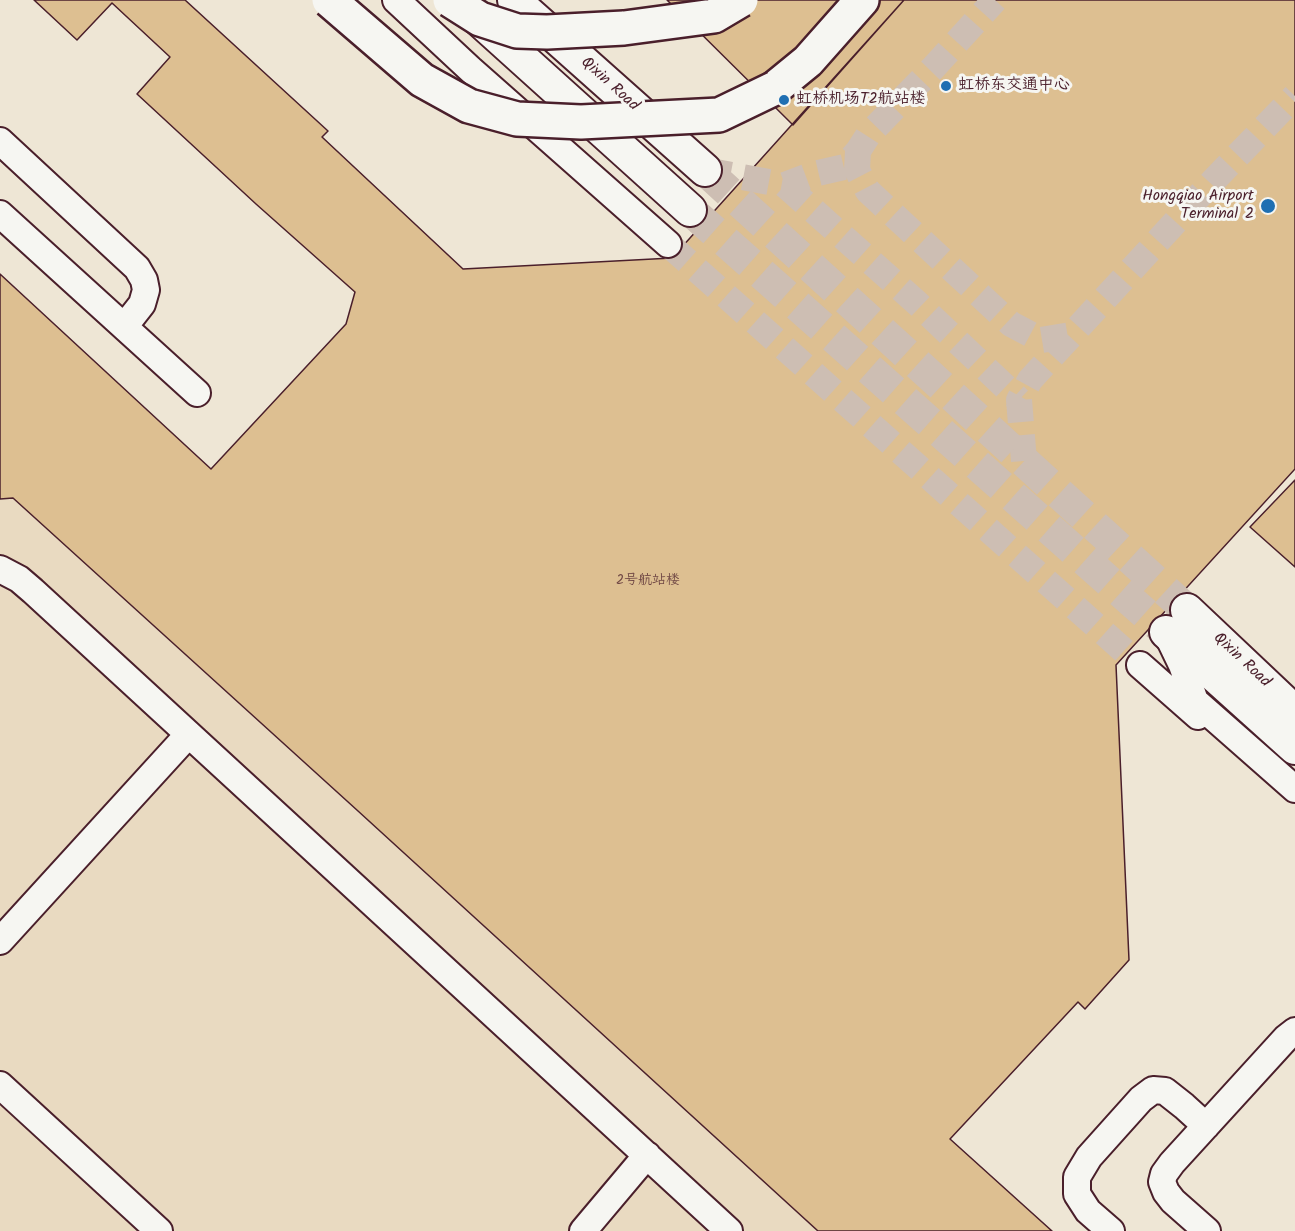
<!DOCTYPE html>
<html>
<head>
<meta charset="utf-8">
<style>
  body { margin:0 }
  canvas { display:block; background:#eee6d5 }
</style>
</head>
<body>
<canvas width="1295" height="1231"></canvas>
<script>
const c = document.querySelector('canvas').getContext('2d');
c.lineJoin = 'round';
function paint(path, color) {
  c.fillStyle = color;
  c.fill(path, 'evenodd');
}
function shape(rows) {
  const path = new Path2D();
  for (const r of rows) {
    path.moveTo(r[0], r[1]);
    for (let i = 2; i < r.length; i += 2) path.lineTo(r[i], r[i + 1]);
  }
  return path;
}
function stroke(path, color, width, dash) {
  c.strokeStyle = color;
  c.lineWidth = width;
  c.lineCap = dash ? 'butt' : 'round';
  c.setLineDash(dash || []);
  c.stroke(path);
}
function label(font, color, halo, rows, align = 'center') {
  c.font = font + ' Kalam,"LXGW WenKai TC",sans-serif';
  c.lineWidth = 6;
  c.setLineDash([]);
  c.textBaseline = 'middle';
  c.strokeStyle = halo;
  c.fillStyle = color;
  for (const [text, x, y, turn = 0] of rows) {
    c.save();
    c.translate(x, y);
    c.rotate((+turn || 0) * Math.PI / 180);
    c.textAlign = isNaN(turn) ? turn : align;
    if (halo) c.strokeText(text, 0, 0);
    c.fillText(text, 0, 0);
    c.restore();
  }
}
paint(shape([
  [34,0,185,0,322,137,464,269,672,258,1295,0,1295,469,1116,665,1129,960,1085,1009,1077,1002,950,1139,1052,1231,0,1231,0,274,211,469,346,325,355,293,256,204,137,94,170,57,112,4,77,40]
]), '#e9dac1');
const building = shape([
  [34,0,185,0,328,131,322,137,463,269,672,258,904,0,1295,0,1295,469,1116,665,1129,960,1085,1009,1078,1002,950,1139,1052,1231,818,1231,358,811,13,498,0,499,0,274,211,469,346,324,355,292,256,204,137,94,170,57,112,3,77,40,34,0],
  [667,0,904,0,793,125,667,0],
  [1295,480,1295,567,1250,527,1295,480]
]);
paint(building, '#ddbf91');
stroke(building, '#4a1f2b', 1.5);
stroke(shape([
  [858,151,857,170,868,191,1011,324,1041,340,1071,335],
  [705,170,785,185,814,174,844,167,858,151,869,134,934,67,995,0],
  [785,185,917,303,1019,400],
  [668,244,1140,665],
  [1024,461,1019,400,1030,380,1214,180,1295,96]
]), '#cdbeb3', 26, [26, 13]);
stroke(shape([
  [705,170,1187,610],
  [690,210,1166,632]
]), '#cdbeb3', 32, [32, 16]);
const minor = shape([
  [396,0,470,69,668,244],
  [0,141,137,268,144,280,146,290,142,304,131,318,123,325],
  [0,214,197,393],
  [0,569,19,579,33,591,729,1231],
  [1169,638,1182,665,1195,701,1295,789],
  [1140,665,1198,716],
  [0,941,188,735],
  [0,1085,159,1231],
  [583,1231,647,1155],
  [1111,1231,1088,1211,1077,1194,1077,1177,1089,1157,1141,1099,1153,1090,1165,1091,1184,1106,1206,1126],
  [1207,1231,1173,1201,1166,1192,1162,1182,1164,1174,1172,1163,1286,1038,1295,1031]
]);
const major = shape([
  [514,0,705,170],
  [476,17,690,210],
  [1187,610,1295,712],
  [1166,632,1295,748]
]);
const highway = shape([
  [775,88,808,61,862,0]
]);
stroke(minor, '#4a1f2b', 30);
stroke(major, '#4a1f2b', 36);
stroke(highway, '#4a1f2b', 38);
stroke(minor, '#f6f6f2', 26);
stroke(major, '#f6f6f2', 32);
stroke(highway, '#f6f6f2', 33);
const highwayBridge = shape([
  [329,0,422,80,469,106,517,119,581,122,719,115,775,88],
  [450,0,480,19,517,31,547,32,624,28,714,16,741,0]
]);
stroke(highwayBridge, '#4a1f2b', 38, []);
stroke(highwayBridge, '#f6f6f2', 33);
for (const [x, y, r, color] of [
  [946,86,6,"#1f6fb2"],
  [784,100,6,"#1f6fb2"],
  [1268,206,8,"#1f6fb2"]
]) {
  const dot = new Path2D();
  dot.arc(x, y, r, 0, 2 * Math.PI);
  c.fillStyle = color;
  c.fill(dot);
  stroke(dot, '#f6f6f2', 2);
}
label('14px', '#6f4744', null, [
  ["2号航站楼",648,582]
]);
label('16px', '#4a1f2b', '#f6f6f2', [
  ["Qixin Road",609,85,42],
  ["Qixin Road",1241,661,43]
]);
label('16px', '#4a1f2b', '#f6f6f2', [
  ["虹桥东交通中心",958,86],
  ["虹桥机场T2航站楼",796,100],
  ["Hongqiao Airport",1254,197,"right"],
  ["Terminal 2",1254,215,"right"]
], 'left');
</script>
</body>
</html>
